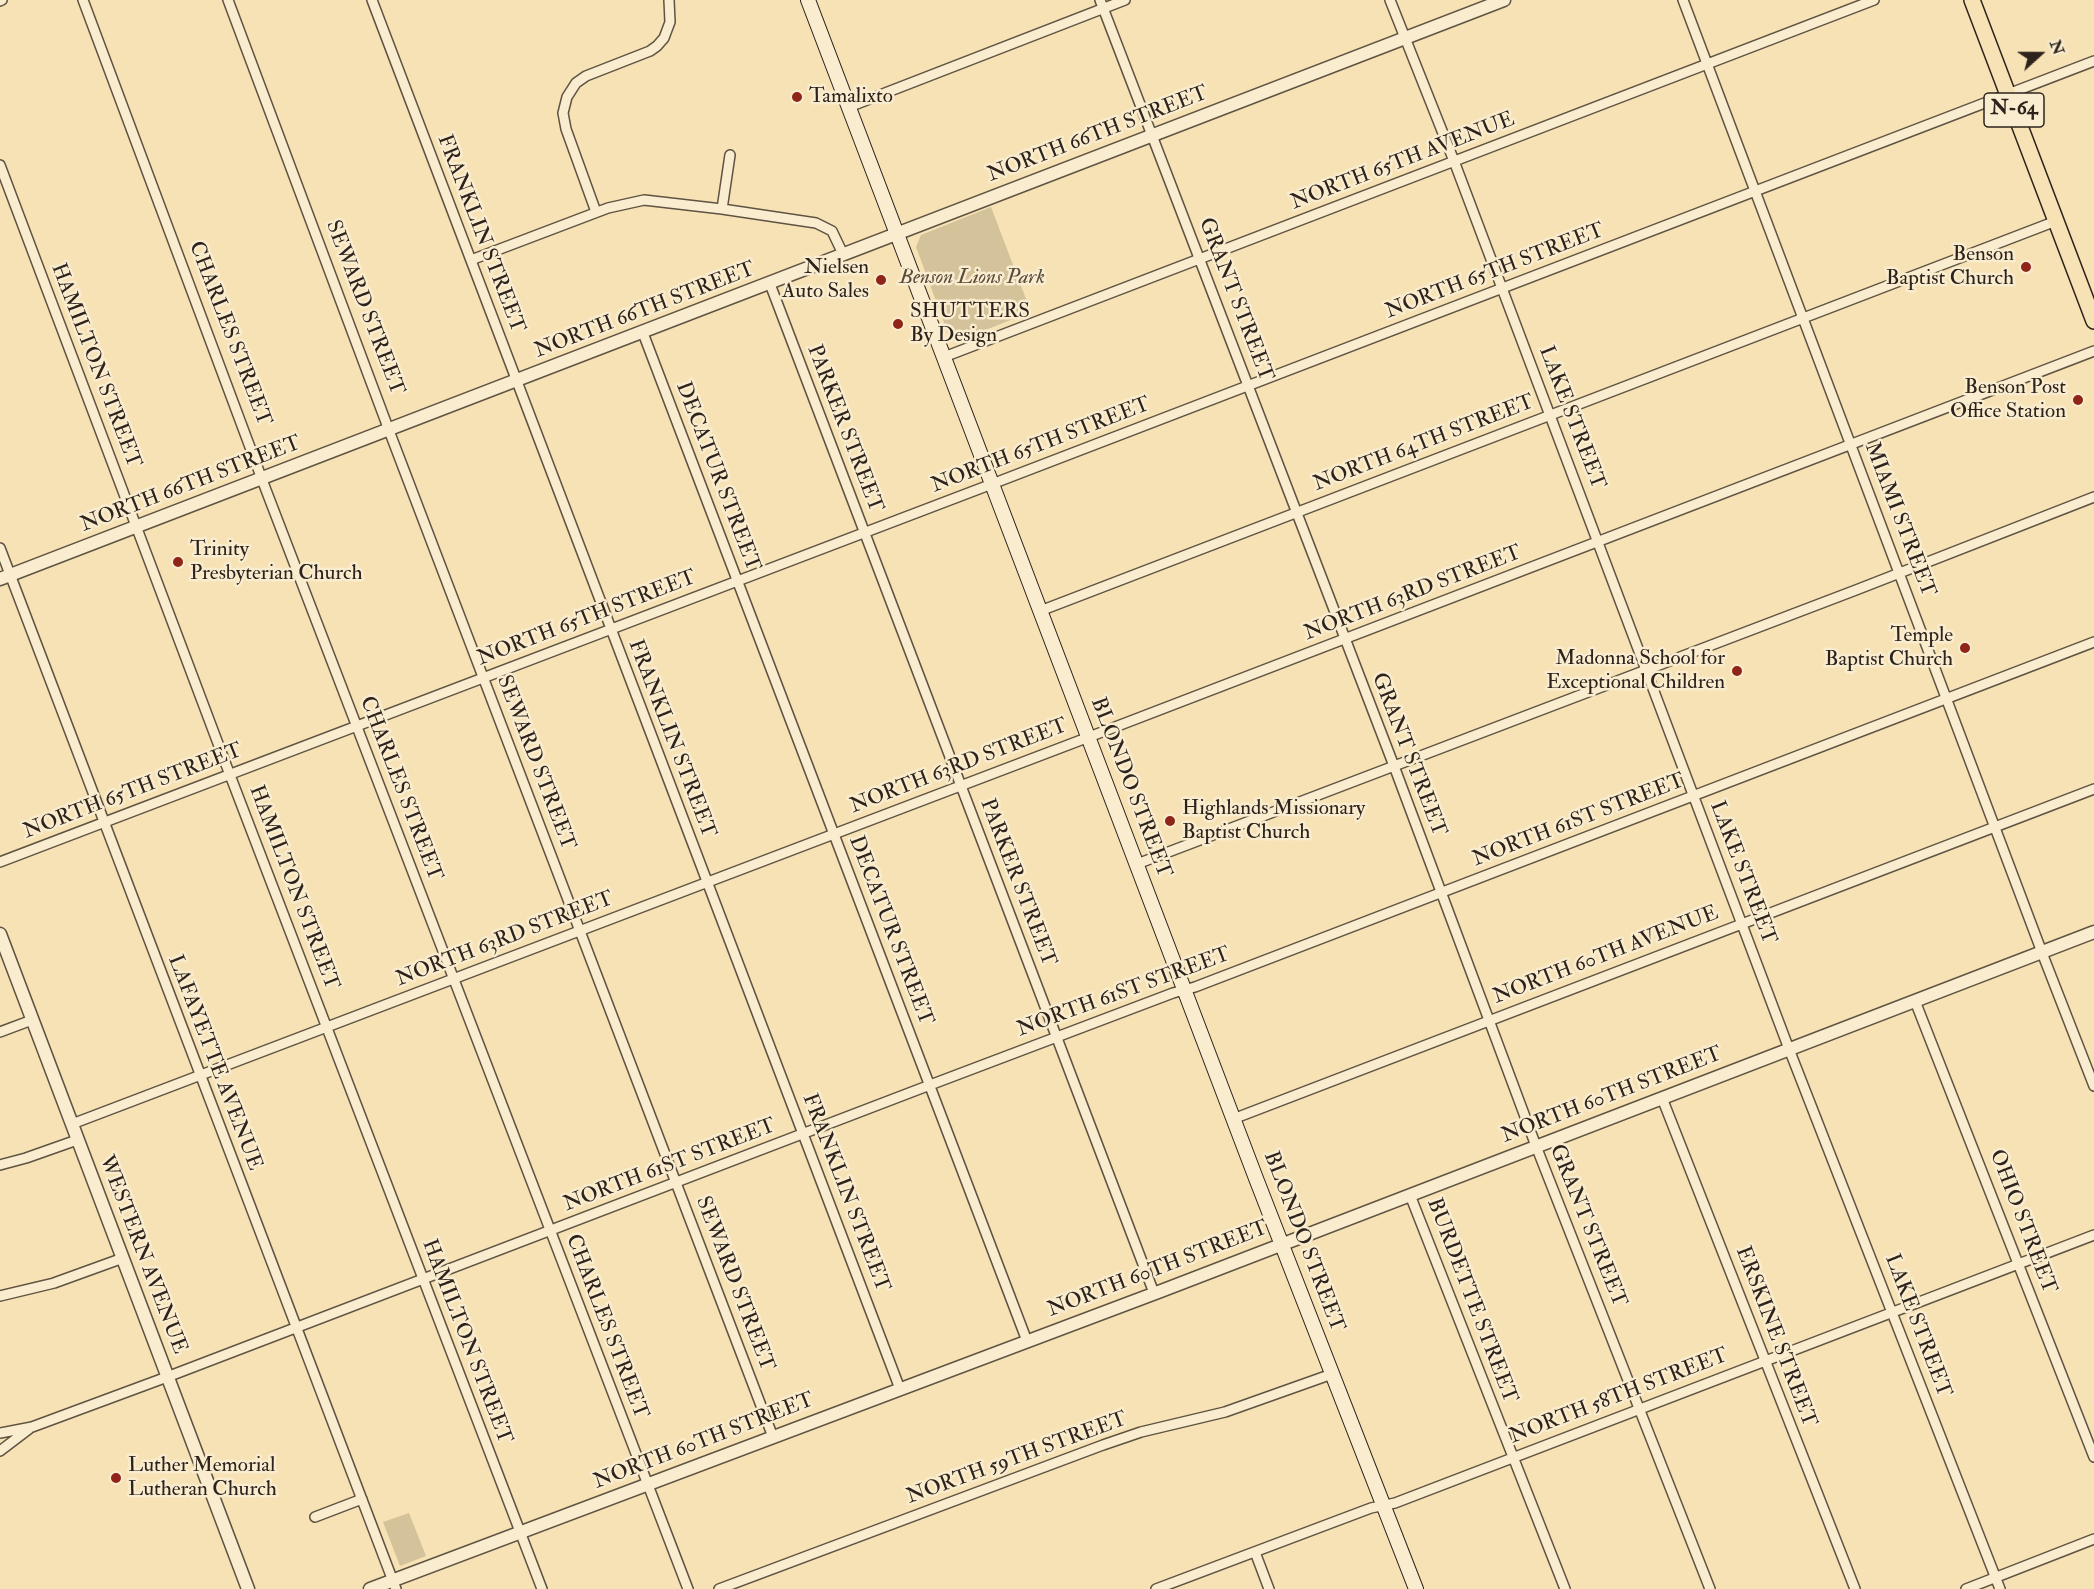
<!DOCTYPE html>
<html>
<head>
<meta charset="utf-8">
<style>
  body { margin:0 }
  #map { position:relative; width:2094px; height:1589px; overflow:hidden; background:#f6e2b5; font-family:"IM FELL Double Pica",serif }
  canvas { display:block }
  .north { position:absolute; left:2010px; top:24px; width:60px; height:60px; -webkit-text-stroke:4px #f9eccf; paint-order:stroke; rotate:69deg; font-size:16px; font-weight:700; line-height:24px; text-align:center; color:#2d231c }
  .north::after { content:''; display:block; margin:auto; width:21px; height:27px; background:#2d231c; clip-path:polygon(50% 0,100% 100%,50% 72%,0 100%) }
</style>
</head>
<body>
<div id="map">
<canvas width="2094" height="1589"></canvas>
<div class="north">N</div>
</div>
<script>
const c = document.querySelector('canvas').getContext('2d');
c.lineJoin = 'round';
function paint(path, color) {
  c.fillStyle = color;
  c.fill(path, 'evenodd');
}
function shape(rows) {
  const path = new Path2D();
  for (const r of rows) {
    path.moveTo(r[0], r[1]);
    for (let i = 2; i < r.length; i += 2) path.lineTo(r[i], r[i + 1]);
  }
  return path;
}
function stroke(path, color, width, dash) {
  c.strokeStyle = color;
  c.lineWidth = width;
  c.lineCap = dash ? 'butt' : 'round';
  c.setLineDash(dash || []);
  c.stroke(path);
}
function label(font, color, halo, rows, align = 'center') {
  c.font = font + ' "IM FELL Double Pica",serif';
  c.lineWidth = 5;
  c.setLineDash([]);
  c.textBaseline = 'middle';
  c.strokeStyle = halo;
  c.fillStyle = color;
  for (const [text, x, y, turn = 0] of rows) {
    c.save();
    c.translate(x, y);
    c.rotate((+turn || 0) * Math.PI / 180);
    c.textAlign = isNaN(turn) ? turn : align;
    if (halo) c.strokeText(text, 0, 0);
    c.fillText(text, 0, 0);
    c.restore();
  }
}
paint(shape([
  [991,207,1031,312,955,342,949,336,916,247,921,235],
  [409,1513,426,1556,400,1566,383,1522]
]), '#d4c29b');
const minor = shape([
  [83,0,266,490,688,1589],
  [228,0,393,441,773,1437],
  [372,0,900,1389],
  [1100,0,1394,766,1536,1146,1710,1589],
  [1390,0,1454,161,1789,1049,2000,1589],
  [1683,0,2046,963,2094,1086],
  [0,1,2,0],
  [849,107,1125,0],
  [0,165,225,762,542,1589],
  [722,209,730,155],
  [596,212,566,129,563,113,567,97,576,83,586,76,650,51,657,46,664,38,670,22,669,0],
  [471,260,608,208,644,200,722,209,816,223,832,231,843,254],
  [770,284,1154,1293],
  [643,333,1027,1341],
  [944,357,1874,0],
  [0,548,396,1589],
  [1040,611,2056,221],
  [0,862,992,484,2094,61],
  [1137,864,1856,590,2094,497],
  [1915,1001,2094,1457],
  [0,1032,32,1020],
  [1662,1098,1855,1589],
  [1233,1119,2094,789],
  [72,1124,1089,737,2094,351],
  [0,1165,26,1158,77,1140],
  [1410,1195,1565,1589],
  [0,1296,54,1283,123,1258],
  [0,1433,32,1427,167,1377,930,1085,1173,993,1195,987,2094,642],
  [0,1451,29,1429],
  [315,1517,362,1499],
  [1255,1552,1269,1589],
  [719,1589,1103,1445,1141,1432,1225,1412,1332,1374],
  [1156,1589,1371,1508,1395,1503,2094,1235],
  [1966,1589,2094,1539]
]);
const tertiary = shape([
  [0,579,1504,0],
  [0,934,248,1589],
  [370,1589,1161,1291,2094,932]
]);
const secondary = shape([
  [808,0,1257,1181,1416,1589]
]);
const primary = shape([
  [1972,0,2094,321]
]);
stroke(minor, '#5f5342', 12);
stroke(tertiary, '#5f5342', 15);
stroke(secondary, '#2d231c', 16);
stroke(primary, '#2d231c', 18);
stroke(minor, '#f9eccf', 9);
stroke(tertiary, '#f9eccf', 12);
stroke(secondary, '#f9eccf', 14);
stroke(primary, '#f6e2b5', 15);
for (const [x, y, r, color] of [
  [797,97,6,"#8f2418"],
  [2026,267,6,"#8f2418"],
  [881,280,6,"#8f2418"],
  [898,324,6,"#8f2418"],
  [2078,400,6,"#8f2418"],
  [178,562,6,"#8f2418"],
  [1965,648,6,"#8f2418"],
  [1737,671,6,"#8f2418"],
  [1170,821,6,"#8f2418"],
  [116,1478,6,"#8f2418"]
]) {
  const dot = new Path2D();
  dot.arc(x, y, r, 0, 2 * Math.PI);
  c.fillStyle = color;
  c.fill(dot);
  stroke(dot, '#f9eccf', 2);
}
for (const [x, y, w] of [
  [2014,110,60]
]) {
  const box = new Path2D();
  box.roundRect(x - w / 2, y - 17, w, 34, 4.5);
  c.fillStyle = '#f9eccf';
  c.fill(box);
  stroke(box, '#2d231c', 1.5);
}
label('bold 20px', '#2d231c', null, [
  ["N-64",2014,110]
]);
label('21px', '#2d231c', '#f9eccf', [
  ["Tamalixto",809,97],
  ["Benson",2014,255,"right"],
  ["Baptist Church",2014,279,"right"],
  ["Nielsen",869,268,"right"],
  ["Auto Sales",869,292,"right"],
  ["SHUTTERS",910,312],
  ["By Design",910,336],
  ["Benson Post",2066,388,"right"],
  ["Office Station",2066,412,"right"],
  ["Trinity",190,550],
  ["Presbyterian Church",190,574],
  ["Temple",1953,636,"right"],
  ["Baptist Church",1953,660,"right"],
  ["Madonna School for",1725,659,"right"],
  ["Exceptional Children",1725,683,"right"],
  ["Highlands Missionary",1182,809],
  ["Baptist Church",1182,833],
  ["Luther Memorial",128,1466],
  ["Lutheran Church",128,1490]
], 'left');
label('21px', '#2d231c', '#f9eccf', [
  ["NORTH 66TH STREET",1098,135,-21],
  ["NORTH 65TH AVENUE",1403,162,-21],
  ["FRANKLIN STREET",480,234,69],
  ["NORTH 65TH STREET",1495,272,-21],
  ["GRANT STREET",1235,300,69],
  ["SEWARD STREET",364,308,69],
  ["NORTH 66TH STREET",645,311,-21],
  ["CHARLES STREET",229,334,69],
  ["HAMILTON STREET",95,366,69],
  ["LAKE STREET",1571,418,69],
  ["PARKER STREET",844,429,69],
  ["NORTH 64TH STREET",1424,444,-21],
  ["NORTH 65TH STREET",1041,446,-21],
  ["DECATUR STREET",717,477,69],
  ["NORTH 66TH STREET",191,485,-21],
  ["MIAMI STREET",1899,520,69],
  ["NORTH 63RD STREET",1413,594,-21],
  ["NORTH 65TH STREET",587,619,-21],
  ["FRANKLIN STREET",671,739,69],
  ["GRANT STREET",1408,755,69],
  ["SEWARD STREET",535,763,69],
  ["NORTH 63RD STREET",959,767,-21],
  ["BLONDO STREET",1130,788,69],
  ["CHARLES STREET",400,789,69],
  ["NORTH 65TH STREET",133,792,-21],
  ["NORTH 61ST STREET",1579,821,-21],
  ["LAKE STREET",1742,873,69],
  ["PARKER STREET",1017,883,69],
  ["HAMILTON STREET",293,888,69],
  ["DECATUR STREET",890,931,69],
  ["NORTH 63RD STREET",505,940,-21],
  ["NORTH 60TH AVENUE",1606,956,-21],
  ["NORTH 61ST STREET",1124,993,-20],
  ["LAFAYETTE AVENUE",214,1063,69],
  ["NORTH 60TH STREET",1612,1096,-21],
  ["NORTH 61ST STREET",670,1166,-21],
  ["FRANKLIN STREET",845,1193,69],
  ["OHIO STREET",2022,1222,69],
  ["GRANT STREET",1587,1226,68],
  ["BLONDO STREET",1303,1242,69],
  ["WESTERN AVENUE",142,1255,69],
  ["NORTH 60TH STREET",1158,1270,-21],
  ["SEWARD STREET",734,1284,69],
  ["BURDETTE STREET",1471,1301,69],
  ["LAKE STREET",1917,1326,69],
  ["CHARLES STREET",606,1327,69],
  ["ERSKINE STREET",1775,1337,69],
  ["HAMILTON STREET",466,1342,69],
  ["NORTH 58TH STREET",1619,1397,-21],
  ["NORTH 60TH STREET",704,1442,-21],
  ["NORTH 59TH STREET",1017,1459,-20]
]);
label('italic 21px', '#574b3c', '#f9eccf', [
  ["Benson Lions Park",972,278]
]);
</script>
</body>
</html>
